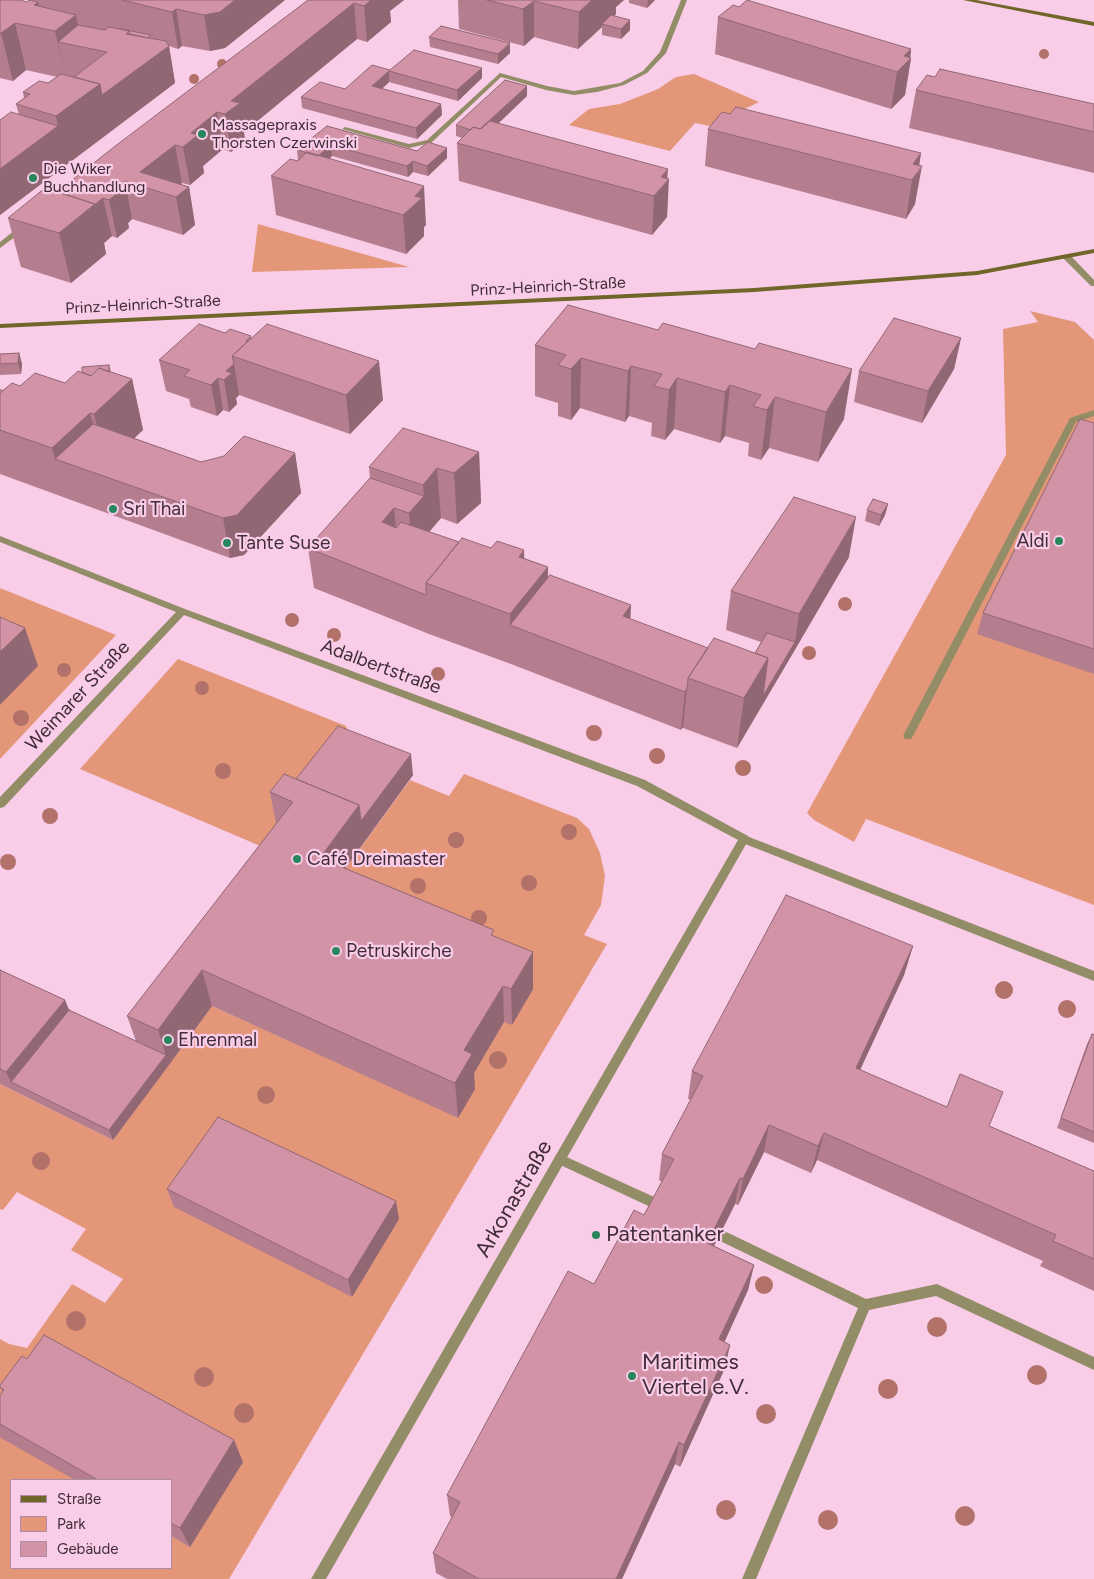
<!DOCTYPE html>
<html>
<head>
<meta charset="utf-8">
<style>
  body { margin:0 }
  #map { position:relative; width:1094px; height:1579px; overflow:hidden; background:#f9cce8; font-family:Figtree,sans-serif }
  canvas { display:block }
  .legend { position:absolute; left:10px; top:1479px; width:162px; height:90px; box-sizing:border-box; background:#f9cce8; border:1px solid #af8ca2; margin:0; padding:6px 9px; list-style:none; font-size:15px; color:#412c3a }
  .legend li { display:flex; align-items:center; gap:10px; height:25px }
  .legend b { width:25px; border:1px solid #af8ca2 }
</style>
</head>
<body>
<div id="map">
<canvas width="1094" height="1579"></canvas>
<ul class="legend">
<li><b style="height:6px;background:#706629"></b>Straße</li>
<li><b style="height:14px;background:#e49679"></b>Park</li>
<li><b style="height:14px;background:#d193a5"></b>Gebäude</li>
</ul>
</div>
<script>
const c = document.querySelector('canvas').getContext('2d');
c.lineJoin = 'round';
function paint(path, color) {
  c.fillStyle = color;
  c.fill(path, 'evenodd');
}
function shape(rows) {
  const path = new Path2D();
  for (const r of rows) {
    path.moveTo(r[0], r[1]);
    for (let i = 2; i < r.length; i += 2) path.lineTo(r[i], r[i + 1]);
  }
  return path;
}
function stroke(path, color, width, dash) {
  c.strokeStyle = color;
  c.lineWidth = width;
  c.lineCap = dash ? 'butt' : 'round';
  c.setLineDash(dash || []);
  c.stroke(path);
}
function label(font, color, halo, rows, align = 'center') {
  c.font = font + ' Figtree,sans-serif';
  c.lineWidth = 4.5;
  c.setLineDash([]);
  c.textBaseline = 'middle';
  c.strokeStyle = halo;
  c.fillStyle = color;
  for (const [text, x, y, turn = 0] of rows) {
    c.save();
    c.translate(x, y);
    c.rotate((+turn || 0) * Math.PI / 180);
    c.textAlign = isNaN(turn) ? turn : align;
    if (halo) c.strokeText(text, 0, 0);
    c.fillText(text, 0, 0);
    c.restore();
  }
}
paint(shape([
  [694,74,759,102,710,126,695,123,670,151,569,125,589,109,620,104,658,89,676,77],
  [258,224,409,267,252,272],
  [1030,311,1075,322,1094,340,1094,905,866,819,854,842,814,820,807,813,1006,455,1003,329,1038,322],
  [0,588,116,635,0,759],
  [178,659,346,726,351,741,265,848,80,769],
  [464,774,577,818,589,829,600,853,605,876,601,905,584,935,607,944,229,1579,0,1579,0,1339,9,1344,27,1348,72,1284,105,1303,123,1279,71,1250,86,1229,17,1192,3,1210,0,1209,0,1084,113,1140,212,1006,458,1117,466,1085,504,1022,326,895,410,780,449,796],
  [11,1480,171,1480,171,1568,11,1568]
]), '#e49679');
paint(shape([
  [681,0,687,0,666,53,647,73,624,85,597,92,574,95,546,90,501,77,431,143,409,148,342,129,345,127,409,144,427,140,500,73,547,86,574,91,620,83,643,71,660,52,681,0],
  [1064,255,1070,255,1094,280,1094,286,1091,286,1064,259,1064,255],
  [1094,410,1094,416,1076,422,913,736,911,739,905,739,903,736,1069,420,1070,418,1094,410],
  [744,835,1094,971,1094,981,740,842,739,839,740,836,744,835],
  [560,1154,665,1202,667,1206,665,1210,661,1212,657,1210,556,1163,554,1159,556,1155,560,1154],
  [720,1229,866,1299,937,1284,1094,1357,1094,1370,936,1296,869,1310,756,1579,742,1579,858,1308,716,1239,714,1235,716,1231,720,1229]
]), '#928d66');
paint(shape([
  [20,226,27,228,0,248,0,242,20,226],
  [0,536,185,609,645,780,748,836,749,839,326,1579,311,1579,738,840,637,786,184,615,4,807,0,808,0,797,176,612,0,542,0,536]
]), '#928d66');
paint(shape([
  [963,0,976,0,1094,22,1094,26,963,0],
  [1094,249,1094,253,977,275,754,292,0,328,0,324,754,288,977,271,1094,249]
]), '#706629');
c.fillStyle = '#b27169';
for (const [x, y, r] of [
  [1044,54,5],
  [222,64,5],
  [194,79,5],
  [845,604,7],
  [292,620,7],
  [334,635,7],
  [809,653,7],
  [64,670,7],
  [438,674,7],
  [202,688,7],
  [21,718,8],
  [594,733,8],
  [657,756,8],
  [743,768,8],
  [223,771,8],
  [50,816,8],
  [569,832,8],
  [456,840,8],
  [8,862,8],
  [529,883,8],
  [418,886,8],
  [479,918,8],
  [1004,990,9],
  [1067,1009,9],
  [498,1060,9],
  [266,1095,9],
  [41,1161,9],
  [764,1285,9],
  [76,1321,10],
  [937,1327,10],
  [1037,1375,10],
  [204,1377,10],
  [888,1389,10],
  [244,1413,10],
  [766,1414,10],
  [726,1510,10],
  [965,1516,10],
  [828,1520,10]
]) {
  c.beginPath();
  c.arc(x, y, r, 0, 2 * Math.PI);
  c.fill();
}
paint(shape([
  [0,0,27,2,31,0,285,0,225,48,210,51,182,46,178,49,169,46,175,83,0,215,0,120,19,115,16,104,24,98,23,92,48,83,57,77,26,70,13,81,0,78],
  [308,0,404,0,390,11,391,22,367,42,357,39,244,132,245,141,231,152,223,149,203,166,204,173,190,185,182,183,180,184,189,187,195,225,183,235,132,219,128,223,129,228,117,238,112,236,104,243,106,254,71,283,21,267,8,218,57,192],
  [458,0,624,0,616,7,616,14,614,16,630,30,621,39,602,35,602,27,578,49,534,37,524,46,459,29],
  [629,0,655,0,647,8,629,3],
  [718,17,911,49,910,58,911,58,905,95,891,109,715,54],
  [429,37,510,53,498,64,430,47],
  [482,68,482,78,458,101,389,82,382,89,441,104,442,115,417,139,302,108,301,97,345,89,390,70],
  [935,77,1094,104,1094,173,909,128,916,90],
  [527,96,498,123,668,178,667,217,652,235,459,181,457,143,462,138,456,136,456,125],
  [327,126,417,151,447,158,428,176,413,172,408,177,332,156,329,159,426,225,424,227,424,236,406,254,276,215,271,176,298,161,297,150],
  [708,129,921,153,919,165,915,204,906,219,705,166],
  [568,305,844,419,818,462,769,448,761,460,748,456,749,443,725,436,720,443,674,429,665,440,651,436,652,423,629,416,625,422,580,408,571,420,558,416,558,403,535,396,535,345],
  [225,333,251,336,252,338,383,400,350,434,239,395,236,398,237,404,229,412,223,410,217,416,191,407,189,399,166,391,159,360],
  [961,338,954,369,922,423,854,402,859,371],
  [19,353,22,364,21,374,0,375,0,354],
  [82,372,111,372,132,379,143,430,134,438,201,462,295,453,301,493,244,555,230,558,0,474,0,389,4,390,20,386,65,383],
  [1094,423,1094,674,977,634,983,613],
  [479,452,481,503,457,524,441,518,429,532,459,542,491,548,524,550,524,558,548,567,548,578,631,605,630,619,708,648,755,653,761,642,726,630,731,591,849,557,793,653,737,748,683,728,683,727,681,730,511,664,429,634,314,588,308,548,370,478,369,467],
  [888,504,885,515,879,526,865,521,867,510],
  [413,775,345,868,494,936,533,989,512,1025,504,1022,474,1073,475,1089,458,1118,212,1006,113,1140,0,1084,0,970,65,1000,69,1010,136,1041,127,1016,276,824,270,792,296,779],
  [913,946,904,975,860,1070,1094,1171,1094,1291,1040,1266,1043,1261,817,1160,811,1173,764,1152,738,1205,735,1204,714,1246,754,1265,748,1290,724,1342,725,1368,680,1467,675,1464,622,1579,447,1579,436,1573,433,1553,452,1517,450,1516,447,1495,594,1284,644,1215,662,1182,659,1180,662,1154,691,1100,688,1099,692,1071],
  [1092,1034,1094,1035,1094,1143,1057,1128,1087,1044],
  [167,1189,399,1219,352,1297,174,1207],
  [0,1385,243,1462,190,1547,171,1536,171,1480,75,1480,1,1438,0,1436,0,1395,3,1392,0,1388]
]), '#b47e8e');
paint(shape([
  [235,0,285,0,225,48,210,51,204,15],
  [371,0,404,0,390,11,391,22,367,42,364,6],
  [592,0,624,0,616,7,616,14,604,25,602,24,602,27,578,49,579,12],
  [648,0,655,0,647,8],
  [534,1,534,37,524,46,523,9],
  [38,2,44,29,34,5],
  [354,3,357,39,244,132,245,141,231,152,225,114,231,101],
  [176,9,182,46,178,49,172,12],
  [76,15,83,47,58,42,66,79,55,31],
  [630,20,630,30,621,39,621,29],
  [15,23,26,70,13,81,1,33],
  [510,43,510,53,498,64,498,54],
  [169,46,175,83,0,215,0,169,58,126,56,116,100,84],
  [911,49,910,59,911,58,905,95,891,109,897,72,904,56],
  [482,68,482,78,458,101,457,90],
  [389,71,389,82,373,97,372,86],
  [527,86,527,96,478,143,477,132],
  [441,104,442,115,417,139,416,128],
  [217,112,223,149,203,166,204,173,190,185,183,147,191,133],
  [175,145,182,183,168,194,140,172],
  [331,145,332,156,318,167,317,156],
  [447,148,447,158,428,176,427,166],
  [921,153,918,173,922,166,915,204,906,219,912,180,913,164],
  [413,161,413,172,408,177,407,166],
  [668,169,667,181,669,179,667,217,652,235,654,196,661,177],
  [125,181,132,219,128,223,129,228,117,238,109,200,116,189],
  [424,186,426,225,424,227,424,236,406,254,403,215,415,196],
  [189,187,195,225,183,235,176,197],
  [103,198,112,236,104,243,106,254,71,283,59,233],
  [961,338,954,369,922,423,928,391],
  [19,353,22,364,21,374,18,363],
  [581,358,580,408,571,420,571,369],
  [379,361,383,400,350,434,346,395],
  [234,364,239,395,236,398,237,404,229,412,224,380,226,371],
  [109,365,112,376,132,379,143,430,106,465,94,414],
  [631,366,629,416,625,422,628,371],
  [852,369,844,419,818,462,826,412],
  [218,378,223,410,217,416,211,385],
  [677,378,674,429,665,440,669,390],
  [730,385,725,436,720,443,725,392],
  [775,397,769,448,761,460,767,410],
  [90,413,103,463,55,459,66,499,52,448],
  [479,452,481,503,457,524,454,473],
  [295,453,301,493,244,555,230,558,223,518],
  [437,468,441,518,412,552,409,513,424,496,423,485],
  [888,504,885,515,879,526,881,515],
  [394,508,398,547,382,522],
  [856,517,849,557,793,653,737,748,744,698,768,658,795,642,799,614],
  [524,550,525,595,548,567,548,617,510,625,510,614,519,557],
  [631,605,629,644,623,616],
  [25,628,38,666,0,705,0,652],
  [687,688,683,727,681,730,685,692],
  [411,754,413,775,326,895,320,858,359,805],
  [913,946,904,975,848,1096,856,1068],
  [533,952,533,989,512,1025,511,989],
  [202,970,212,1006,169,1065,158,1030],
  [503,986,504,1022,474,1073,475,1089,458,1118,455,1083,464,1050],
  [65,1000,73,1020,11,1082,6,1072],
  [166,1055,169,1065,113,1140,109,1130],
  [769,1125,764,1152,738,1205,743,1179],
  [824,1133,817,1160,811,1173,818,1146],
  [740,1178,735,1204,703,1268,707,1243],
  [396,1201,399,1219,352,1297,348,1280],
  [754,1265,748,1290,715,1363,719,1339],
  [730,1345,725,1368,680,1467,684,1445],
  [234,1440,243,1462,190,1547,180,1528],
  [679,1442,675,1464,622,1579,616,1579]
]), '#926774');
const building = shape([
  [0,0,20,0,27,2,29,0,38,2,34,5,76,15,55,31,15,23,1,33,0,33,0,0],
  [122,0,235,0,220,12,204,15,176,9,172,12,122,0],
  [308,0,371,0,364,6,354,3,231,101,240,103,225,114,217,112,191,133,198,135,183,147,175,145,140,172,189,187,176,197,125,181,116,189,121,190,109,200,103,198,86,212,95,204,57,192,114,147,308,0],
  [487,0,592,0,579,12,534,1,523,9,487,0],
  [747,0,911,49,904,56,911,58,897,72,718,17,733,5,739,7,747,0],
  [611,15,630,20,621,29,602,24,611,15],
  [78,25,105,30,109,27,129,31,126,34,166,41,169,46,102,95,100,84,74,77,107,52,58,42,78,25],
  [441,26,510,43,498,54,429,37,441,26],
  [122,29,151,35,148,38,130,34,129,31,122,29],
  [414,50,482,68,457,90,389,71,372,86,441,104,416,128,301,97,320,82,345,89,372,65,390,70,414,50],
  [940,69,1094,104,1094,132,916,90,927,75,935,77,940,69],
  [61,74,100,84,56,116,16,104,30,94,23,92,39,81,48,83,61,74],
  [505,80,527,86,480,129,473,127,471,130,456,125,505,80],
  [736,107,921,153,913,164,922,166,912,180,708,129,722,112,730,114,736,107],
  [11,112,58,126,0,169,0,120,11,112],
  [490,121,668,169,661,177,669,179,654,196,457,143,473,127,481,129,490,121],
  [327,126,417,151,428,142,447,148,427,166,413,161,407,166,331,145,318,156,297,150,327,126],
  [307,152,424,186,415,196,422,198,403,215,271,176,290,159,298,161,307,152],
  [45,188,95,204,59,233,8,218,45,188],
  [568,305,658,330,663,323,755,349,759,343,852,369,826,412,775,397,767,410,753,406,761,395,730,385,725,392,677,378,669,390,654,386,662,374,631,366,628,371,581,358,571,369,558,365,566,355,535,345,568,305],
  [894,318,961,338,928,391,859,371,894,318],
  [199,324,225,333,230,329,251,336,246,341,248,341,232,356,234,364,226,371,232,373,224,380,218,378,211,385,184,376,190,370,159,360,199,324],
  [267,324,379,361,346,395,232,356,267,324],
  [19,353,18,363,0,364,0,354,19,353],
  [109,365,109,372,99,368,91,376,82,372,82,367,109,365],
  [99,368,132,379,94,414,90,413,52,448,0,430,0,393,12,383,20,386,35,373,65,383,78,371,91,376,99,368],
  [1080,419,1094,423,1094,649,983,613,1080,419],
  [93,424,201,462,224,456,244,436,295,453,237,515,223,518,55,459,93,424],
  [403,428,479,452,454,473,437,468,423,485,369,467,403,428],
  [370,478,424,496,409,513,394,508,382,522,396,528,401,522,459,542,426,583,426,595,308,548,370,478],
  [794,497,856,517,799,614,731,591,794,497],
  [873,499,888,504,881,515,867,510,873,499],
  [462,538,491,548,497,541,524,550,519,557,548,567,510,614,426,583,462,538],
  [550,575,631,605,623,616,708,648,688,678,687,688,685,692,510,625,550,575],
  [0,617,25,628,0,652,0,617],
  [767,633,795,642,763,696,768,658,755,653,767,633],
  [714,638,768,658,744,698,688,678,714,638],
  [338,726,411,754,361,821,359,805,296,779,338,726],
  [284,774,359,805,320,858,494,930,491,935,533,952,511,989,503,986,464,1050,472,1054,455,1083,202,970,158,1030,127,1016,293,802,270,792,284,774],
  [786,895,913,946,856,1068,947,1107,960,1074,1003,1092,989,1126,1094,1171,1094,1259,1053,1241,1056,1235,824,1133,818,1146,769,1125,743,1179,740,1178,707,1243,754,1265,719,1339,730,1345,684,1445,679,1442,616,1579,479,1579,433,1553,460,1502,447,1495,568,1271,594,1284,634,1210,644,1215,674,1159,662,1154,703,1076,692,1071,786,895],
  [0,970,65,1000,6,1072,0,1069,0,970],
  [69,1010,166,1055,109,1130,11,1082,69,1010],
  [1092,1034,1094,1035,1094,1132,1061,1118,1092,1034],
  [218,1117,396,1201,348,1280,167,1189,218,1117],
  [44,1335,234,1440,180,1528,171,1523,171,1480,98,1480,0,1424,0,1395,4,1390,0,1387,0,1385,22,1356,27,1359,44,1335]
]);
paint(building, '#d193a5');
stroke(building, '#926774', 1);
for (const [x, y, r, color] of [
  [202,134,5,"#28865d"],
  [33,178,5,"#28865d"],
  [113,509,5,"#28865d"],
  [1059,541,5,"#28865d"],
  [227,543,5,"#28865d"],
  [297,859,5,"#28865d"],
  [336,951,5,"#28865d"],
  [168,1040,5,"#28865d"],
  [596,1235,5,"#28865d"],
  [632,1376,5,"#28865d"]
]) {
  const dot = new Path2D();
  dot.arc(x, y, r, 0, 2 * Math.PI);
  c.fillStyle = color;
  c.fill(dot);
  stroke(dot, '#f9cce8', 2);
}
label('16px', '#412c3a', '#f9cce8', [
  ["Massagepraxis",212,125],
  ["Thorsten Czerwinski",212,143],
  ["Die Wiker",43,169],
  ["Buchhandlung",43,187]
], 'left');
label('16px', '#412c3a', '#f9cce8', [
  ["Prinz-Heinrich-Straße",548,287,-3],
  ["Prinz-Heinrich-Straße",143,305,-3]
]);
label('19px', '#412c3a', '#f9cce8', [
  ["Sri Thai",123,509],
  ["Aldi",1049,541,"right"],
  ["Tante Suse",237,543],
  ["Café Dreimaster",307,859],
  ["Petruskirche",346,951],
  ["Ehrenmal",178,1040]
], 'left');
label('19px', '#412c3a', '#f9cce8', [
  ["Adalbertstraße",381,667,20],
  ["Weimarer Straße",78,696,-47]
]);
label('22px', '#412c3a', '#f9cce8', [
  ["Arkonastraße",514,1199,-60]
]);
label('22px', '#412c3a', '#f9cce8', [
  ["Patentanker",606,1235],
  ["Maritimes",642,1363],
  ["Viertel e.V.",642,1388]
], 'left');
</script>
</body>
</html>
